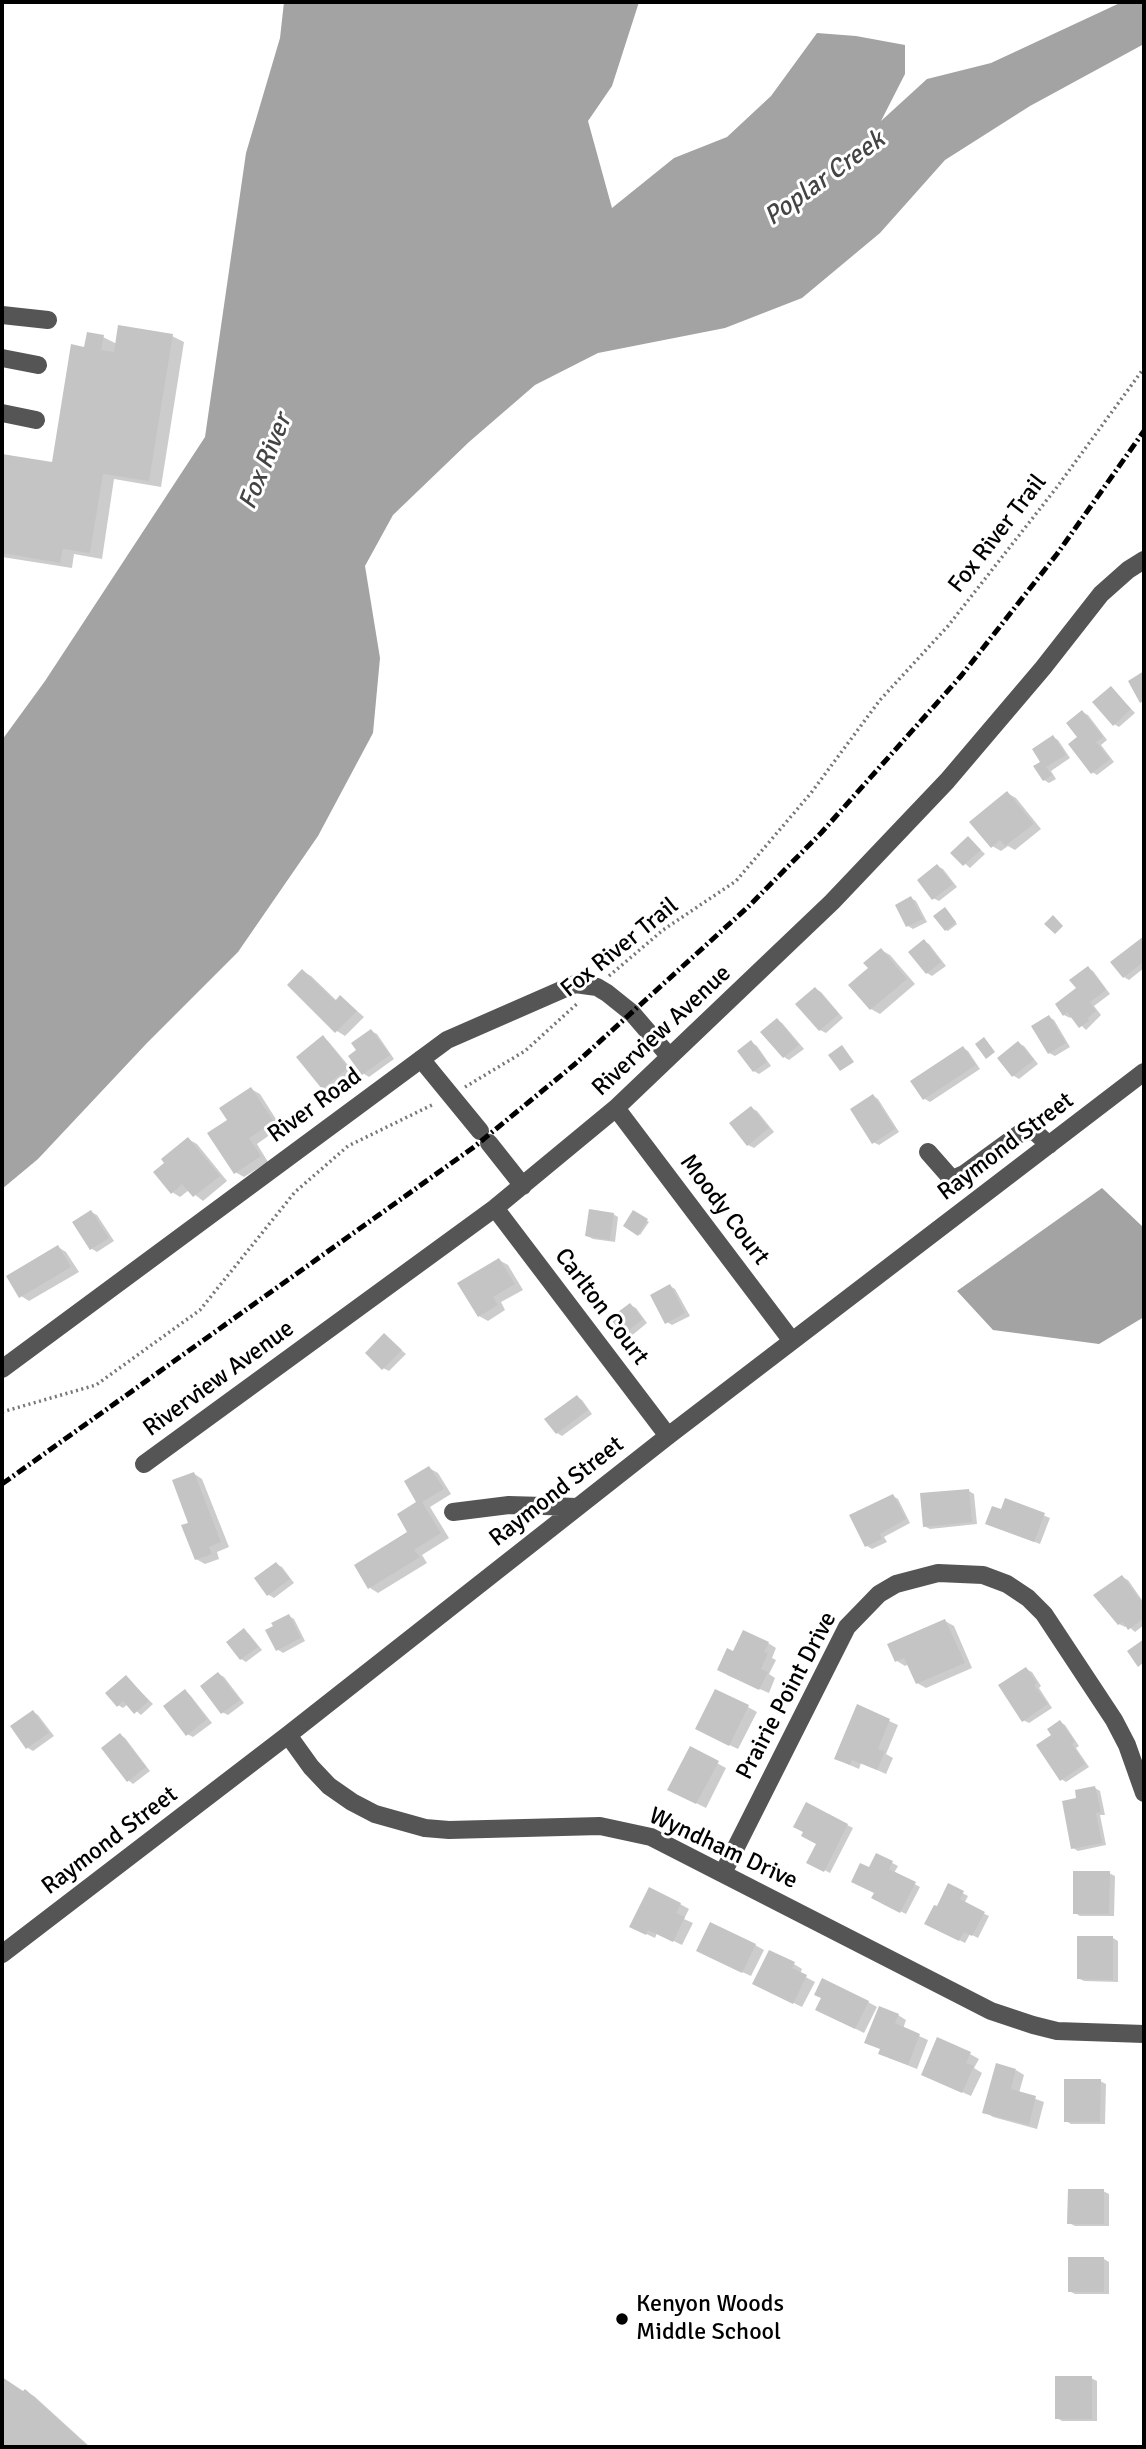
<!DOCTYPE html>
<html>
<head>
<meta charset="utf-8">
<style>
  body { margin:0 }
  #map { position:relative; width:1146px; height:2449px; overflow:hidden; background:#fff; font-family:Signika,sans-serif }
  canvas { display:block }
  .frame { position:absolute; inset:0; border:4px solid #000; pointer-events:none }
</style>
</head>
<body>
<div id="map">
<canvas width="1146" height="2449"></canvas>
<div class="frame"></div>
</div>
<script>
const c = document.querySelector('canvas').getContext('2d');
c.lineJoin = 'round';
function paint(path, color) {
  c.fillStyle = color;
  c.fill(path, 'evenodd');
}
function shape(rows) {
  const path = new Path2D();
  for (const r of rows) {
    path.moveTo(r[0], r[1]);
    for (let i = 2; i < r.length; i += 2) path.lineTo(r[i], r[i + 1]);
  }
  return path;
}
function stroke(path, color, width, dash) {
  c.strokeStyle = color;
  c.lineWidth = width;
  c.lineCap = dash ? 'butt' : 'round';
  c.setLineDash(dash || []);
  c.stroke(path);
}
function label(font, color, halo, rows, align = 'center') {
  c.font = font + ' Signika,sans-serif';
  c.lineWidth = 6;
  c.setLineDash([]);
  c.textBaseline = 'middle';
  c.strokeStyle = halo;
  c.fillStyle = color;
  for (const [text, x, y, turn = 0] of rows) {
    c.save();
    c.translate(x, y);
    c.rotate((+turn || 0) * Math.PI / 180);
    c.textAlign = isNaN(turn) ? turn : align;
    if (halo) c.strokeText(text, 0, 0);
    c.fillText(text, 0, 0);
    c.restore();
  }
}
paint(shape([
  [284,2,639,2,612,86,588,121,612,208,674,158,727,137,771,96,817,33,856,36,905,45,905,74,881,121,927,79,991,63,1122,2,1144,2,1144,44,1030,106,945,160,880,233,802,298,725,328,598,353,535,385,469,442,393,515,365,566,380,658,373,733,318,836,238,952,147,1043,38,1159,2,1189,2,740,45,681,205,437,246,153,280,38],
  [1102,1188,1144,1228,1144,1317,1099,1344,993,1330,957,1291]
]), '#a3a3a3');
paint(shape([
  [172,336,184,342,161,487,114,479,102,559,74,554,72,568,2,557,2,456,54,464,86,349,103,337,117,344],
  [1111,688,1135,713,1119,727,1114,724],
  [1082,712,1088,715,1107,740,1101,745,1114,762,1097,775,1092,772,1079,737],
  [1053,737,1058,740,1070,758,1051,771,1056,779,1049,783,1044,780,1043,763],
  [1007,793,1016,798,1041,829,1015,850,1008,846,1001,851,992,846],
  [968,838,985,854,970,868,953,853],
  [937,866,943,869,957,887,939,901,933,898],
  [911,898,916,901,927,922,913,929,908,926],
  [947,910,957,924,948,931,946,930],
  [1144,938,1144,968,1129,980,1124,977,1113,962],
  [924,941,929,944,946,966,932,976,927,973],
  [881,950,890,955,915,984,880,1014,871,1009,870,968],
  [1088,968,1093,971,1110,994,1094,1006,1101,1015,1086,1030,1072,1016,1070,1018,1064,1015,1057,1004,1078,989],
  [302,971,311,976,337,1001,341,997,364,1017,345,1036,337,1031],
  [816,989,821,992,843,1018,826,1033,820,1030],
  [1049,1017,1054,1020,1070,1047,1055,1056,1049,1053],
  [777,1020,782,1023,804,1049,789,1060,784,1057],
  [371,1031,377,1034,394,1059,369,1077,364,1074,351,1056,358,1050],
  [323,1038,328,1041,353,1071,328,1091,323,1088],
  [751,1042,757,1046,771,1066,759,1074,754,1071],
  [1018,1043,1024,1046,1038,1064,1019,1079,1014,1076,999,1058],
  [963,1048,968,1051,980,1069,930,1102,925,1099,913,1081],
  [251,1089,260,1094,281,1127,257,1144,268,1162,244,1177,235,1172,230,1120],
  [873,1096,878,1099,899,1132,879,1145,873,1142],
  [751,1108,757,1111,774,1132,754,1148,748,1145],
  [188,1139,197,1144,227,1181,203,1201,189,1190,180,1197,172,1192],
  [91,1212,97,1215,114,1241,97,1252,92,1249,75,1222],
  [634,1212,649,1222,640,1235,625,1226],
  [613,1214,618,1217,615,1242,593,1239,587,1236],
  [58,1247,66,1252,79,1272,29,1301,21,1296],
  [499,1260,508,1265,523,1290,501,1302,505,1310,488,1321,479,1316],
  [670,1286,675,1289,690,1316,672,1325,667,1322],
  [630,1305,636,1308,647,1323,630,1337,624,1334],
  [384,1335,406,1354,389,1371,383,1368],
  [577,1397,582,1400,592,1414,562,1436,557,1433],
  [429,1468,438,1473,451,1494,430,1507,449,1538,422,1555,427,1563,378,1593,370,1588,410,1532],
  [193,1473,202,1479,229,1547,217,1552,219,1559,205,1564,196,1559,191,1523],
  [969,1491,974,1494,977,1524,930,1529,924,1526],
  [893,1496,898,1499,910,1523,884,1537,887,1542,872,1549,867,1546],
  [1006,1500,1050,1518,1040,1544,993,1526],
  [276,1564,282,1567,294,1583,274,1598,269,1595,256,1579],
  [1122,1577,1128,1580,1144,1603,1144,1625,1135,1632,1127,1625,1125,1627,1119,1624],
  [289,1616,294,1619,305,1641,283,1653,277,1649],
  [945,1621,954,1626,972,1668,926,1688,917,1683,909,1664,905,1666,897,1661],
  [244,1630,249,1634,262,1650,246,1662,241,1659],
  [768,1643,776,1648,772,1658,776,1660,769,1674,775,1678,769,1693,727,1675,734,1654],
  [1026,1669,1032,1672,1041,1686,1039,1688,1052,1708,1029,1723,1023,1720],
  [219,1674,224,1677,244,1703,228,1715,222,1712],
  [126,1677,153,1704,141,1715,128,1704,123,1708,118,1705],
  [185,1691,190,1695,212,1723,193,1737,187,1734],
  [748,1707,757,1712,738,1749,706,1734],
  [858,1707,898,1725,886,1754,893,1758,886,1774,861,1763,859,1769,845,1763],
  [33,1712,38,1715,54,1736,33,1751,28,1748],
  [1060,1722,1065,1725,1079,1746,1076,1748,1089,1767,1066,1782,1061,1779,1053,1735],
  [120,1735,125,1738,150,1771,133,1784,128,1780],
  [691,1749,726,1768,706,1808,678,1794],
  [1095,1788,1100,1791,1105,1815,1100,1815,1106,1845,1078,1851,1073,1848,1078,1799],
  [807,1804,853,1828,830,1873,809,1862,819,1843],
  [877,1855,898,1866,894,1873,920,1887,906,1914,874,1898,876,1893,869,1870],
  [1109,1873,1115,1876,1114,1916,1080,1916,1075,1913],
  [949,1886,968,1896,964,1904,989,1916,978,1938,970,1934,965,1943,926,1923,938,1909],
  [680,1904,689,1909,684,1919,693,1923,682,1945,657,1933,655,1938,640,1931],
  [1079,1938,1113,1938,1118,1941,1118,1982,1084,1981,1078,1978],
  [755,1945,764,1950,751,1976,707,1956],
  [794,1964,802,1969,800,1974,815,1982,802,2007,763,1988],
  [868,2002,877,2007,864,2033,826,2014],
  [898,2015,906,2020,903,2029,928,2040,917,2069,889,2058,881,2049],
  [970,2054,979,2059,974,2068,982,2073,971,2096,932,2079],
  [1016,2070,1024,2075,1019,2093,1044,2102,1037,2129,993,2117,985,2112],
  [1100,2081,1106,2084,1105,2124,1071,2124,1066,2121],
  [1103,2191,1109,2194,1109,2226,1075,2226,1069,2223],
  [1104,2259,1109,2262,1109,2294,1075,2294,1069,2291],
  [1091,2378,1097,2381,1097,2421,1062,2421,1057,2418],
  [2,2379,24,2393,25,2391,34,2396,90,2447,2,2447]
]), '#0003');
paint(shape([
  [118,325,173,334,149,481,103,474,90,553,63,549,60,563,2,553,2,454,52,462,71,344,84,347,87,332,104,335,101,350,114,352],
  [1144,671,1144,700,1140,703,1128,681],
  [1111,686,1131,709,1113,726,1092,702],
  [1082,710,1103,737,1096,742,1110,759,1091,774,1068,744,1077,737,1066,723],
  [1053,735,1066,755,1046,767,1052,775,1043,781,1033,766,1040,762,1032,749],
  [1007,791,1034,824,1005,846,1000,840,991,848,969,822],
  [968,836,981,850,963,866,950,853],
  [937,864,953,884,932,900,917,880],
  [911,896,923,919,906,927,895,905],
  [945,907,956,922,945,931,933,916],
  [1053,915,1063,926,1055,934,1044,924],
  [1144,936,1144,966,1142,963,1123,978,1110,962],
  [924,939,941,962,926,974,908,952],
  [881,948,907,979,870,1010,848,985,868,968,863,963],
  [1088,966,1106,990,1090,1002,1096,1011,1088,1018,1089,1021,1079,1028,1067,1012,1063,1016,1055,1004,1076,988,1069,980],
  [302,969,335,1001,340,995,357,1011,335,1033,287,985],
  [815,987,839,1014,819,1031,795,1004],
  [1049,1015,1066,1043,1048,1054,1031,1026],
  [777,1018,799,1045,783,1058,760,1032],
  [371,1029,390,1055,362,1075,348,1056,356,1050,351,1043],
  [323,1035,348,1068,322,1089,296,1057],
  [984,1037,995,1052,986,1059,975,1044],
  [751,1040,767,1062,753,1072,737,1051],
  [1018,1041,1034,1060,1012,1077,997,1058],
  [842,1045,854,1062,840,1071,828,1055],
  [963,1046,976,1065,923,1100,910,1081],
  [251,1087,274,1122,249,1138,261,1156,234,1174,207,1133,227,1120,219,1108],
  [873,1094,895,1129,872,1144,850,1109],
  [751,1106,769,1128,747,1146,729,1123],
  [188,1137,220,1176,193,1197,182,1184,171,1194,153,1172,164,1163,161,1159],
  [589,1209,614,1213,610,1240,585,1236],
  [91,1210,109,1238,90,1250,72,1222],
  [633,1210,648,1219,638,1236,623,1226],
  [58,1245,71,1267,19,1298,6,1276],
  [499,1258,515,1284,493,1297,498,1305,478,1317,457,1283],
  [670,1284,685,1313,665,1324,650,1295],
  [630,1303,643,1319,623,1335,610,1318],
  [384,1333,402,1350,382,1370,365,1353],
  [577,1395,588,1410,556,1434,544,1419],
  [429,1466,444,1489,422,1502,441,1533,414,1550,420,1557,368,1589,354,1565,407,1532,397,1514,416,1502,404,1481],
  [194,1472,221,1542,209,1547,212,1554,195,1560,181,1525,188,1523,172,1480],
  [969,1489,972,1522,923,1527,920,1493],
  [893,1494,906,1519,880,1534,882,1539,865,1547,849,1515],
  [1005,1498,1045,1513,1034,1542,985,1524,992,1506,1001,1509],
  [276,1562,290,1579,267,1596,254,1578],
  [1122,1575,1144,1605,1144,1618,1128,1630,1123,1622,1118,1625,1093,1595],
  [289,1614,301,1638,276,1651,265,1630,273,1626,271,1623],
  [945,1619,965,1663,916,1684,904,1658,895,1662,887,1644],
  [244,1628,258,1647,240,1660,226,1642],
  [743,1630,769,1642,764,1652,768,1653,761,1669,768,1672,759,1690,717,1670,727,1648,733,1651],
  [1144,1639,1144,1662,1138,1667,1127,1651],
  [1026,1667,1037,1683,1034,1685,1048,1704,1022,1722,998,1685],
  [218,1672,240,1700,221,1714,200,1686],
  [126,1675,149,1701,134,1714,123,1701,117,1707,105,1693],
  [185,1689,207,1719,186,1736,163,1706],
  [715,1689,749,1705,729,1746,695,1729],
  [857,1704,890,1719,878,1749,885,1751,877,1770,852,1760,850,1765,834,1759],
  [33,1710,49,1733,26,1749,10,1726],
  [1060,1720,1075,1742,1072,1744,1085,1764,1060,1781,1036,1745,1051,1735,1047,1729],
  [120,1733,146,1767,127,1782,101,1748],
  [690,1746,719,1761,696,1804,667,1790],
  [1095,1786,1101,1812,1096,1813,1102,1843,1071,1849,1062,1801,1076,1798,1075,1790],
  [806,1802,848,1824,824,1872,806,1863,816,1844,801,1836,803,1832,793,1827],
  [876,1853,893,1861,889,1869,916,1882,900,1913,871,1898,874,1893,851,1882,860,1863,869,1867],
  [1073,1871,1110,1871,1109,1914,1073,1914],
  [948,1883,964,1891,960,1899,985,1912,972,1936,964,1932,959,1941,924,1924,934,1905,937,1906],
  [649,1887,681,1903,676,1913,685,1917,673,1942,648,1930,646,1935,629,1927],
  [710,1922,756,1944,742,1973,696,1951],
  [1077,1936,1113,1936,1113,1980,1077,1979],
  [769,1950,795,1962,792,1968,807,1975,793,2004,752,1984],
  [822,1978,869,2001,855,2029,815,2010,821,1998,814,1995],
  [879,2006,899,2014,895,2023,920,2034,908,2065,878,2054,880,2049,864,2043],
  [937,2037,971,2052,966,2063,974,2066,962,2093,921,2075],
  [996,2063,1016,2069,1011,2089,1036,2096,1029,2125,982,2113],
  [1064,2079,1101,2079,1100,2122,1064,2122],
  [1068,2189,1104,2189,1104,2224,1067,2224],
  [1068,2257,1104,2257,1104,2292,1068,2292],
  [1055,2376,1092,2376,1092,2419,1055,2419],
  [2,2377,23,2391,25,2389,89,2447,2,2447]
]), '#c4c4c4');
stroke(shape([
  [609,976,663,930,736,881,811,793,880,700,948,626,1057,487,1144,368],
  [465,1087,525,1051,579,1002],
  [2,1412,96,1385,200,1310,295,1192,348,1146,434,1104]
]), '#777', 3.5, [2, 3.5]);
stroke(shape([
  [2,315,48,320],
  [2,358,38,365],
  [2,413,36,420],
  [421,1059,480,1131],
  [616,1108,792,1341],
  [489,1143,523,1186],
  [928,1152,950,1177,955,1178,964,1174,1019,1134,1033,1130,1049,1145],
  [495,1208,668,1436],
  [2,1369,447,1040,575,984,597,987,607,993,632,1013,669,1056],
  [144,1464,495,1208,616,1108,832,902,947,781,1043,668,1101,594,1128,570,1144,560],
  [453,1512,509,1505,578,1507],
  [288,1735,311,1767,329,1786,352,1802,375,1814,425,1828,449,1830,600,1826,651,1837,991,2011,1033,2025,1057,2031,1144,2034],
  [723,1873,847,1627,879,1594,896,1584,938,1573,983,1575,1007,1584,1028,1598,1044,1614,1114,1720,1127,1745,1144,1793],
  [2,1954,288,1735,668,1436,1144,1072]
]), '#555', 18);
stroke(shape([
  [2,1484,474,1147,575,1064,748,907,821,833,961,676,1057,554,1144,431]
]), '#000', 5, [10, 3.5, 2, 3.5]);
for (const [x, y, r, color] of [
  [622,2319,7,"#000"]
]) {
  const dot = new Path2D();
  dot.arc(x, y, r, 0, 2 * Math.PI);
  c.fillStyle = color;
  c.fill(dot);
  stroke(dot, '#fff', 2.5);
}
label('24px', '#000', '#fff', [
  ["Fox River Trail",998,534,-52],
  ["Fox River Trail",620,948,-39],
  ["Riverview Avenue",662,1031,-43],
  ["River Road",315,1106,-36],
  ["Raymond Street",1006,1147,-37],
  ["Moody Court",724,1210,53],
  ["Carlton Court",601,1307,53],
  ["Riverview Avenue",219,1379,-36],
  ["Raymond Street",557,1492,-38],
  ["Prairie Point Drive",787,1696,-62],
  ["Raymond Street",110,1841,-37],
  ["Wyndham Drive",723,1849,25]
]);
label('24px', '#000', '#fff', [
  ["Kenyon Woods",636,2305],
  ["Middle School",636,2333]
], 'left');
label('italic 26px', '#444', '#fff', [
  ["Poplar Creek",825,179,-36],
  ["Fox River",266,462,-68]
]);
</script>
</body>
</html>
